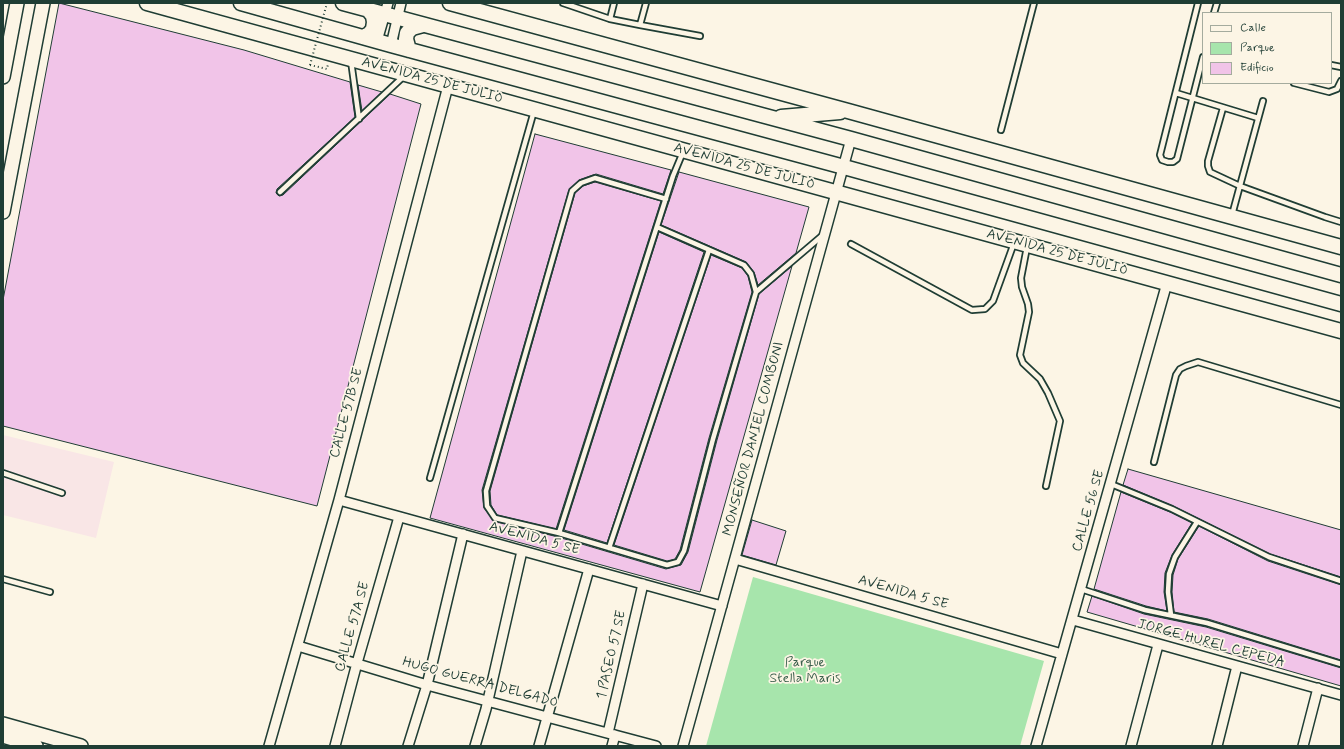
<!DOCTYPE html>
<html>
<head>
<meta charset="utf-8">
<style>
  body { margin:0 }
  #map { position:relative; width:1344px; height:749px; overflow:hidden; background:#fcf5e5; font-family:Mynerve,sans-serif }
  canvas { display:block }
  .frame { position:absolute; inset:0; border:4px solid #1f3d34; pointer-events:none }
  .legend { position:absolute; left:1202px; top:12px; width:130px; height:72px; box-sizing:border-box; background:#fcf5e5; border:1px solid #a4ab9e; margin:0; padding:5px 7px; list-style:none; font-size:12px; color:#1f3d34 }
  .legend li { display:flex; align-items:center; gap:8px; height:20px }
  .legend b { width:20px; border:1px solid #a4ab9e }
</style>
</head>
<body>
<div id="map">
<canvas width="1344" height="749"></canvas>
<div class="frame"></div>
<ul class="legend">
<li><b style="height:5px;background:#fcf5e5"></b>Calle</li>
<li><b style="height:11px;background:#a7e5ac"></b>Parque</li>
<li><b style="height:11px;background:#f1c4e8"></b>Edificio</li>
</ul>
</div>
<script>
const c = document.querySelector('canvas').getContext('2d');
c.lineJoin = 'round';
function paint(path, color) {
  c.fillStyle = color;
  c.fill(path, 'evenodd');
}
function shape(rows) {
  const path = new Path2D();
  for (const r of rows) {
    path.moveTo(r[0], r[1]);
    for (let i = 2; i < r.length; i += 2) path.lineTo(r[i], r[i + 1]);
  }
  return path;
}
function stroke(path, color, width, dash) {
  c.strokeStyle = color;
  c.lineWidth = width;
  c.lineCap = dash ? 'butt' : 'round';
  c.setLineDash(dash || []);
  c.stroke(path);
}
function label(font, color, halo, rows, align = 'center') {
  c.font = font + ' Mynerve,sans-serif';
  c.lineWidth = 3.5;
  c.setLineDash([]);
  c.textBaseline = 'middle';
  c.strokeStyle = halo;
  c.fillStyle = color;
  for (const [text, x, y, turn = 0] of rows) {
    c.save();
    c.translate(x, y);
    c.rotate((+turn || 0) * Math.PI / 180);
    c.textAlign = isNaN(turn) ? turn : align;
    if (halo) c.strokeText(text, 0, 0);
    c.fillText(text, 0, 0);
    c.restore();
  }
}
paint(shape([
  [3,435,114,462,96,538,3,515]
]), '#f9e6e6');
paint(shape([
  [753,577,1044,661,1020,746,706,746]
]), '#a7e5ac');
const building = shape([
  [59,3,244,50,350,82,355,117,277,189,276,193,279,196,283,195,390,94,421,104,317,506,3,426,3,300,59,3],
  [358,85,382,92,362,111,358,85],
  [535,134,671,170,663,194,596,174,579,180,569,190,482,490,484,508,494,521,558,537,666,569,681,565,688,552,717,440,759,294,792,266,700,592,430,518,535,134],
  [679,172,809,207,796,253,758,285,754,272,746,262,661,225,679,172],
  [595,182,661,201,556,529,497,515,491,505,490,491,575,193,583,186,595,182],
  [659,232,704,252,607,543,564,530,659,232],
  [711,255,742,268,748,276,752,292,709,438,680,550,675,559,667,561,614,545,711,255],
  [1128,469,1341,530,1341,577,1270,554,1173,506,1123,485,1128,469],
  [1121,492,1170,512,1192,523,1172,555,1165,573,1164,592,1167,611,1146,606,1094,589,1121,492],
  [752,520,786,531,776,565,742,555,752,520],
  [1199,526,1268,561,1341,585,1341,660,1208,619,1174,612,1172,592,1173,575,1178,559,1199,526],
  [1092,596,1144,614,1206,627,1341,668,1341,686,1087,612,1092,596]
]);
paint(building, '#f1c4e8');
stroke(building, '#1f3d34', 1);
const service = shape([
  [563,3,610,19,640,25],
  [646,3,640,25,700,36],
  [1198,3,1160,155,1162,160,1168,162,1173,162,1177,159,1203,57],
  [1214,13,1217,3],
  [610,19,614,3],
  [351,61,359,119],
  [1331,65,1341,67],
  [1294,83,1329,92,1337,89,1341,81],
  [1176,93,1258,118],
  [1223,108,1208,161,1208,166,1210,172,1240,186,1325,217,1341,222],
  [1001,130,1034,3],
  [280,192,404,76],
  [1232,215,1263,101],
  [657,227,744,265,751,274,756,292,713,439,684,551,678,562,667,565,559,533,495,518,487,506,486,491,572,191,581,183,595,178,666,199],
  [851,244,972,310,985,309,993,301,1014,243],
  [1027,247,1021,278,1022,287,1028,304,1029,312,1020,355,1023,363,1040,379,1048,393,1060,421,1046,486],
  [756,292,823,235],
  [1154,462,1176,375,1180,369,1186,366,1198,362,1341,405],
  [3,473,62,493],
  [430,478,534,111],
  [1111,484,1172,509,1269,557,1341,581],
  [559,533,673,176,683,152],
  [609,548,709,250],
  [3,579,50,592],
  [1081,589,1145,610,1207,623,1341,664],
  [1171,615,1168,592,1169,574,1175,557,1197,522]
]);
const minor = shape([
  [377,41,388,3],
  [391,45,401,3],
  [339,500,722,606],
  [735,559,1062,654],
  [1073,620,1341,695],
  [298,646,427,685,656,746],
  [608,733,643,584],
  [269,746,339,500,448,86],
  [335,746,357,663,399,517],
  [408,746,427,685,463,534],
  [475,746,486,709,522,551],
  [539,746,589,569],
  [612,746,615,735],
  [683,746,851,139],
  [1036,746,1167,283],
  [1131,746,1158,645],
  [1217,746,1237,666],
  [1303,746,1318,688]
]);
const secondary = shape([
  [3,77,17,3],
  [3,212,43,3],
  [3,724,81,746],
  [3,736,36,746]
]);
const primary = shape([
  [147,3,1341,331],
  [241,3,391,45,844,167,1341,304],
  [343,3,851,139,1341,275],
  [450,3,848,111,1341,247],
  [363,37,369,34,373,29,374,22,373,16,369,11],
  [409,50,406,39,407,33,412,28,423,25],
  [781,117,840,112]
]);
stroke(service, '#1f3d34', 8);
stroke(minor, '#1f3d34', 12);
stroke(secondary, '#1f3d34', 16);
stroke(primary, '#1f3d34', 17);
stroke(shape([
  [310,65,327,69,328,64]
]), '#1f3d34', 2, [1, 3]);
stroke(service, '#fcf5e5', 4.5);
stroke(minor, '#fcf5e5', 9);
stroke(secondary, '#fcf5e5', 13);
stroke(primary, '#fcf5e5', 14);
stroke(shape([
  [310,65,327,3]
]), '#1f3d34', 2, [1, 3]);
label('14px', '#1f3d34', '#fcf5e5', [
  ["AVENIDA 25 DE JULIO",432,81,15],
  ["AVENIDA 25 DE JULIO",744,167,15],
  ["AVENIDA 25 DE JULIO",1057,253,15],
  ["CALLE 57B SE",347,413,-75],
  ["MONSEÑOR DANIEL COMBONI",754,439,-75],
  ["CALLE 56 SE",1089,511,-74],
  ["AVENIDA 5 SE",534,539,15],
  ["AVENIDA 5 SE",903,593,16],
  ["CALLE 57A SE",353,627,-74],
  ["JORGE HUREL CEPEDA",1211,644,15],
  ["1 PASEO 57 SE",612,655,-77],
  ["HUGO GUERRA DELGADO",480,683,15]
]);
label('14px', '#3a5f4c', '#fcf5e5', [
  ["Parque",805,663],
  ["Stella Maris",805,679]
]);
</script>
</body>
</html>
